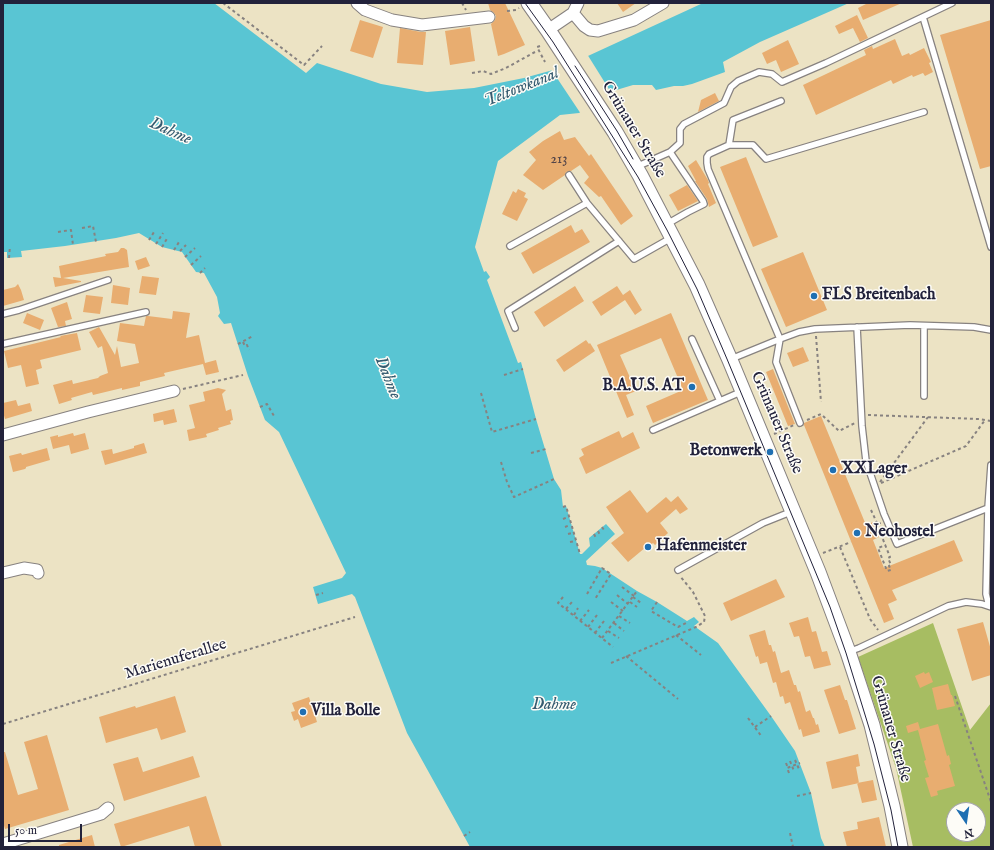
<!DOCTYPE html>
<html>
<head>
<meta charset="utf-8">
<style>
  body { margin:0 }
  #map { position:relative; width:994px; height:850px; overflow:hidden; background:#ece3c4; font-family:"IM FELL English",serif }
  canvas { display:block }
  .frame { position:absolute; inset:0; border:4px solid #22223b; pointer-events:none }
  .north { position:absolute; left:946px; top:802px; width:40px; height:40px; box-sizing:border-box; background:#fdfcf7; border:1px solid #a5a5ac; border-radius:50%; rotate:167deg; font-size:11px; font-weight:700; line-height:16px; text-align:center; color:#22223b }
  .north::after { content:''; display:block; margin:auto; width:14px; height:18px; background:#1f6fb2; clip-path:polygon(50% 0,100% 100%,50% 72%,0 100%) }
  .scale { position:absolute; left:8px; top:824px; width:74px; height:18px; box-sizing:border-box; border:2px solid #22223b; border-top:0; padding-left:5px; font-size:12px; line-height:14px; white-space:nowrap; color:#22223b; -webkit-text-stroke:3px #fdfcf7; paint-order:stroke }
</style>
</head>
<body>
<div id="map">
<canvas width="994" height="850"></canvas>
<div class="frame"></div>
<div class="north">N</div>
<div class="scale">50 m</div>
</div>
<script>
const c = document.querySelector('canvas').getContext('2d');
c.lineJoin = 'round';
function paint(path, color) {
  c.fillStyle = color;
  c.fill(path, 'evenodd');
}
function shape(rows) {
  const path = new Path2D();
  for (const r of rows) {
    path.moveTo(r[0], r[1]);
    for (let i = 2; i < r.length; i += 2) path.lineTo(r[i], r[i + 1]);
  }
  return path;
}
function stroke(path, color, width, dash) {
  c.strokeStyle = color;
  c.lineWidth = width;
  c.lineCap = dash ? 'butt' : 'round';
  c.setLineDash(dash || []);
  c.stroke(path);
}
function label(font, color, halo, rows, align = 'center') {
  c.font = font + ' "IM FELL English",serif';
  c.lineWidth = 3;
  c.setLineDash([]);
  c.textBaseline = 'middle';
  c.strokeStyle = halo;
  c.fillStyle = color;
  for (const [text, x, y, turn = 0] of rows) {
    c.save();
    c.translate(x, y);
    c.rotate((+turn || 0) * Math.PI / 180);
    c.textAlign = isNaN(turn) ? turn : align;
    if (halo) c.strokeText(text, 0, 0);
    c.fillText(text, 0, 0);
    c.restore();
  }
}
paint(shape([
  [933,623,970,730,991,703,991,847,913,847,896,768,858,657],
  [954,810,978,810,978,834,954,834]
]), '#a7bd62');
paint(shape([
  [3,3,214,3,306,73,317,63,381,84,427,92,474,88,524,78,564,67,703,3,849,3,760,42,723,62,725,72,692,84,683,86,674,86,656,90,652,85,633,85,613,91,579,113,560,115,498,161,475,247,484,272,486,271,490,277,487,280,518,363,521,362,536,419,554,479,561,490,563,507,566,506,580,554,582,554,590,546,589,538,606,524,615,534,586,561,587,565,595,566,602,568,637,591,657,602,687,621,694,617,699,622,694,626,718,643,771,716,795,751,811,793,821,838,825,847,470,847,458,825,407,733,355,597,352,594,318,604,313,587,342,578,346,573,279,432,265,420,248,376,231,323,224,324,218,316,220,313,217,297,204,273,196,272,182,252,162,247,139,233,116,238,65,246,21,251,22,257,7,258,7,252,3,252]
]), '#59c5d3');
paint(shape([
  [587,54,612,94,581,114,551,69,564,65]
]), '#ece3c4');
paint(shape([
  [488,3,505,3,525,45,504,54,498,56,491,24,495,20,496,16,494,13,490,10],
  [617,3,636,3,623,12],
  [868,3,902,3,863,20,858,8],
  [857,15,868,38,860,42,853,28,839,34,835,26],
  [360,20,383,27,373,58,350,51],
  [991,20,991,166,980,169,940,35],
  [470,27,475,61,450,65,445,31],
  [400,28,421,32,426,32,423,65,397,63],
  [895,39,902,56,909,53,910,55,924,48,931,62,929,63,933,72,925,76,923,73,913,77,912,75,893,84,891,80,816,115,803,85,866,55,864,50,872,46,873,49],
  [788,40,799,64,781,72,776,60,767,64,762,53],
  [715,93,719,101,698,112,701,100],
  [560,131,564,140,575,137,589,156,591,154,633,216,621,225,601,196,599,197,584,183,589,177,580,165,571,171,566,172,565,175,543,190,523,175,536,160,529,152,543,141],
  [746,157,778,237,753,247,720,167],
  [696,160,708,180,709,183,708,184,716,203,709,207,707,199,695,181,696,181,688,166],
  [687,185,698,201,678,211,669,195],
  [518,189,526,193,524,197,528,199,517,221,502,214,513,191,516,193],
  [571,225,575,233,582,229,590,242,533,274,521,253],
  [121,248,124,248,127,250,129,267,63,278,81,281,81,282,55,287,53,277,61,278,59,266,106,256,105,254,118,252],
  [803,252,827,310,786,327,761,269],
  [146,257,150,266,138,270,135,261],
  [142,276,159,278,156,295,139,293],
  [18,284,21,290,24,300,3,306,3,290,15,287],
  [113,285,130,288,128,305,111,303],
  [575,286,584,301,544,327,534,312],
  [617,286,623,295,630,290,642,310,635,315,625,300,601,316,592,302],
  [86,295,103,297,100,314,83,312],
  [67,302,72,319,65,321,66,326,58,327,51,308],
  [173,311,190,313,186,338,199,335,205,363,216,360,219,372,206,375,203,364,164,373,165,376,140,382,140,386,122,390,122,388,93,395,92,392,71,398,72,400,59,404,53,385,72,380,73,384,98,378,100,376,108,373,102,346,98,348,89,332,99,327,115,355,117,346,121,367,139,363,135,344,117,341,120,323,144,326,146,316,148,316,172,319],
  [27,313,44,320,40,330,23,323],
  [671,313,708,400,653,423,646,406,683,390,661,338,620,355,636,391,626,395,634,415,627,418,597,345],
  [77,333,81,350,40,360,42,368,36,370,39,384,26,387,21,365,8,368,4,351,61,337,60,336],
  [586,340,589,344,590,343,595,351,564,372,556,360],
  [803,347,809,361,793,367,787,353],
  [773,369,795,424,788,426,766,372],
  [218,388,226,390,222,394,226,411,231,409,233,420,230,421,231,424,218,428,219,430,206,434,207,437,189,441,187,430,195,428,189,405,205,401,203,392],
  [16,400,18,406,30,403,32,411,5,419,3,412,3,403],
  [174,409,177,422,164,425,163,420,154,422,153,414],
  [821,416,866,525,873,522,879,537,873,540,884,568,954,540,963,561,892,590,897,600,888,604,894,619,884,623,804,425,804,423],
  [619,431,622,438,633,432,640,448,586,474,579,458,584,455,581,449],
  [73,433,74,436,85,433,89,449,71,454,69,445,53,449,50,437,58,435,58,437],
  [144,443,147,453,105,465,101,451,112,449,113,454,134,448,134,446],
  [47,448,50,460,26,467,26,468,25,469,13,472,9,456,21,453,22,455],
  [630,490,647,513,666,497,671,502,678,496,688,509,680,514,676,509,660,523,668,533,655,545,653,543,647,548,646,547,628,562,611,543,624,533,606,507],
  [776,579,785,597,731,621,723,603],
  [808,617,812,632,816,631,822,652,827,651,831,665,814,669,810,656,805,657,799,636,794,637,789,623],
  [983,622,991,650,991,675,972,681,957,629],
  [765,630,769,645,771,645,773,652,775,651,781,673,789,670,794,685,796,685,798,692,800,691,806,712,810,710,813,718,814,718,816,725,818,724,820,732,803,737,801,729,799,730,790,702,785,704,783,696,780,697,776,682,773,683,767,662,760,664,758,656,756,657,749,635],
  [924,672,925,674,929,672,933,682,920,688,915,676],
  [948,684,951,695,952,695,955,706,937,710,932,688],
  [840,685,845,700,847,700,856,729,839,734,824,690],
  [175,696,186,732,161,740,157,728,106,743,99,717,135,706,136,708],
  [309,697,317,722,301,728,298,719,294,721,291,712,295,711,292,703],
  [918,722,920,729,938,724,947,756,949,755,951,764,949,765,955,786,937,791,938,795,931,797,925,778,929,777,924,761,926,760,918,730,908,733,906,726],
  [47,735,69,810,5,829,3,822,3,752,5,752,18,795,38,789,24,742],
  [858,754,860,766,856,767,859,783,832,789,826,762],
  [193,756,200,777,124,801,113,764,138,757,143,772],
  [873,780,877,800,862,803,857,783],
  [206,796,222,847,195,847,189,826,121,847,114,824],
  [879,817,886,847,847,847,843,832,858,829,857,822],
  [92,835,95,847,59,847,59,845]
]), '#e8ad70');
const lane = shape([
  [923,17,991,247],
  [729,145,733,120,781,101],
  [670,152,680,143,680,129,684,124,724,103,731,87,738,81,759,72,772,74,782,82,826,63,952,3],
  [636,167,670,152,703,201,704,204,688,212,667,224],
  [569,175,587,203,634,259,671,238],
  [510,246,587,203],
  [3,314,19,310,108,280],
  [924,326,924,396],
  [857,327,862,426,866,461,884,514,897,544,988,508],
  [515,328,508,311,619,241],
  [692,339,720,401],
  [3,344,146,312],
  [731,359,780,339,799,332,815,329,910,325,974,327,991,330],
  [800,423,776,362,780,339,708,169,707,163,707,157,709,154,729,145,753,145,766,159,924,112],
  [653,430,743,391],
  [678,570,763,523,793,511],
  [989,606,986,594,988,508,991,465],
  [848,652,859,648,948,606,966,602,982,604,991,607]
]);
const street = shape([
  [357,3,365,10,392,20,422,25,489,17],
  [573,13,584,26,590,30,598,31,634,20,663,3],
  [548,30,573,13,578,3],
  [3,435,88,412,174,391],
  [3,573,24,568,37,570,38,573],
  [3,844,101,814,108,808]
]);
const secondary = shape([
  [529,3,548,30,615,132,640,175,697,285,730,360,818,572,848,652,872,725,892,806,900,847]
]);
stroke(lane, '#878280', 8);
stroke(street, '#878280', 13);
stroke(secondary, '#878280', 17);
stroke(shape([
  [223,3,304,65,322,46],
  [462,3,466,10],
  [507,11,516,10,519,8],
  [540,46,537,47,545,62],
  [472,73,483,71,491,74,506,68,535,52],
  [82,228,93,226,96,242],
  [58,232,71,230,73,245],
  [149,240,154,232],
  [156,244,163,233],
  [162,247,168,237],
  [174,250,179,242],
  [180,251,186,245],
  [185,257,195,248],
  [9,258,10,246],
  [191,265,201,256],
  [200,273,205,268],
  [816,336,821,402],
  [243,342,245,346,247,345,249,350],
  [238,344,253,336],
  [504,375,523,369],
  [183,389,243,375],
  [481,393,492,432,536,419],
  [260,407,267,404,274,416],
  [868,415,979,419,991,421],
  [807,420,821,414,839,431,855,423],
  [774,434,794,425],
  [531,453,546,449],
  [501,462,507,482,514,497,554,479],
  [880,482,928,417],
  [881,483,966,446,985,420],
  [563,507,566,506,580,554],
  [871,510,877,523,880,522,880,524],
  [563,519,568,517],
  [565,527,570,525],
  [602,527,604,530],
  [598,531,600,535],
  [568,534,572,533],
  [594,534,596,538],
  [885,535,882,537,890,557,888,558,891,565,889,566,891,570,887,571,878,548,886,545],
  [570,542,575,541],
  [840,547,870,619,878,630],
  [823,553,851,542],
  [622,587,634,596],
  [587,594,602,568,611,574,595,599],
  [316,595,323,593],
  [617,595,628,604],
  [563,597,558,603,613,647],
  [633,597,641,603],
  [611,602,623,611],
  [630,602,637,607],
  [657,602,651,611,678,627,688,622],
  [566,609,572,602],
  [574,615,578,608],
  [619,616,630,623],
  [580,621,589,610],
  [614,623,624,631],
  [588,627,597,615],
  [608,631,619,638],
  [595,633,604,621],
  [676,635,701,655],
  [602,638,637,591],
  [626,656,678,699],
  [611,663,696,627,704,622,705,616,693,592,680,576],
  [955,696,991,802],
  [748,718,762,737],
  [3,724,355,617],
  [755,727,771,716],
  [795,760,799,769],
  [790,761,794,771],
  [786,763,788,768],
  [789,773,787,768,800,763],
  [797,796,811,793],
  [790,833,793,847],
  [464,836,470,832]
]), '#878280', 2, [3, 3]);
stroke(lane, '#fff', 5.5);
stroke(street, '#fff', 11);
stroke(secondary, '#fff', 15);
stroke(shape([
  [525,3,553,42,638,177,667,230,697,289,727,359,830,607,846,653,874,744,891,810,898,847],
  [575,66,617,131,633,159]
]), '#22223b', 1);
for (const [x, y, r, color] of [
  [814,296,4,"#1f6fb2"],
  [692,387,4,"#1f6fb2"],
  [770,452,4,"#1f6fb2"],
  [833,470,4,"#1f6fb2"],
  [857,533,4,"#1f6fb2"],
  [648,547,4,"#1f6fb2"],
  [303,712,4,"#1f6fb2"]
]) {
  const dot = new Path2D();
  dot.arc(x, y, r, 0, 2 * Math.PI);
  c.fillStyle = color;
  c.fill(dot);
  stroke(dot, '#fdfcf7', 1.5);
}
label('14px', '#544548', null, [
  ["213",559,160]
]);
label('16px', '#22223b', '#fdfcf7', [
  ["Grünauer Straße",633,130,59],
  ["Grünauer Straße",776,423,67],
  ["Marienuferallee",176,660,-17],
  ["Grünauer Straße",890,729,74]
]);
label('bold 16px', '#22223b', '#fdfcf7', [
  ["FLS Breitenbach",822,296],
  ["B.A.U.S. AT",684,387,"right"],
  ["Betonwerk",762,452,"right"],
  ["XXLager",841,470],
  ["Neohostel",865,533],
  ["Hafenmeister",656,547],
  ["Villa Bolle",311,712]
], 'left');
label('italic 17px', '#355b70', '#fdfcf7', [
  ["Teltowkanal",522,88,-22],
  ["Dahme",170,132,24],
  ["Dahme",387,378,68],
  ["Dahme",554,706]
]);
</script>
</body>
</html>
